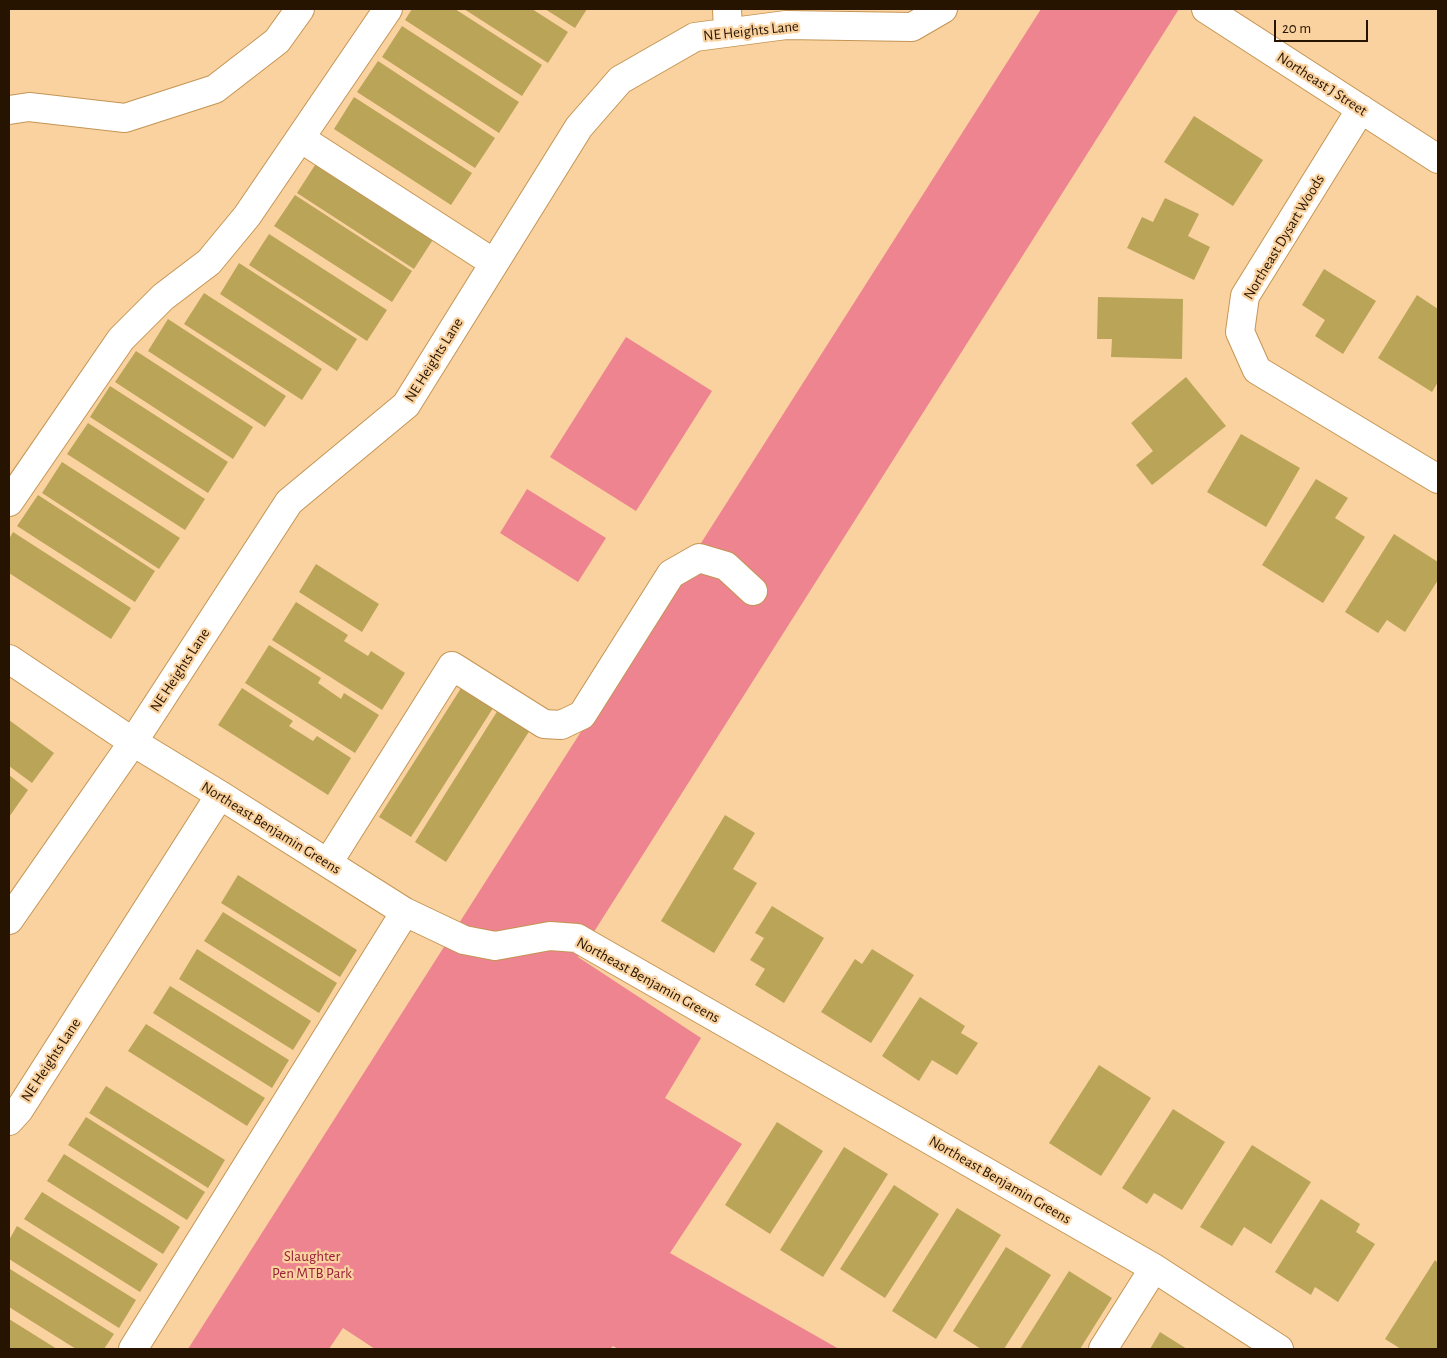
<!DOCTYPE html>
<html>
<head>
<meta charset="utf-8">
<style>
  body { margin:0 }
  #map { position:relative; width:1447px; height:1358px; overflow:hidden; background:#fad29f; font-family:"Alegreya Sans",sans-serif }
  canvas { display:block }
  .frame { position:absolute; inset:0; border:10px solid #261400; pointer-events:none }
  .scale { position:absolute; left:1274px; top:20px; width:94px; height:22px; box-sizing:border-box; border:2px solid #261400; border-top:0; padding-left:6px; font-size:15px; line-height:18px; white-space:nowrap; color:#261400; -webkit-text-stroke:4px #fad29f; paint-order:stroke }
</style>
</head>
<body>
<div id="map">
<canvas width="1447" height="1358"></canvas>
<div class="frame"></div>
<div class="scale">20 m</div>
</div>
<script>
const c = document.querySelector('canvas').getContext('2d');
c.lineJoin = 'round';
function paint(path, color) {
  c.fillStyle = color;
  c.fill(path, 'evenodd');
}
function shape(rows) {
  const path = new Path2D();
  for (const r of rows) {
    path.moveTo(r[0], r[1]);
    for (let i = 2; i < r.length; i += 2) path.lineTo(r[i], r[i + 1]);
  }
  return path;
}
function stroke(path, color, width, dash) {
  c.strokeStyle = color;
  c.lineWidth = width;
  c.lineCap = dash ? 'butt' : 'round';
  c.setLineDash(dash || []);
  c.stroke(path);
}
function label(font, color, halo, rows, align = 'center') {
  c.font = font + ' "Alegreya Sans",sans-serif';
  c.lineWidth = 4.5;
  c.setLineDash([]);
  c.textBaseline = 'middle';
  c.strokeStyle = halo;
  c.fillStyle = color;
  for (const [text, x, y, turn = 0] of rows) {
    c.save();
    c.translate(x, y);
    c.rotate((+turn || 0) * Math.PI / 180);
    c.textAlign = isNaN(turn) ? turn : align;
    if (halo) c.strokeText(text, 0, 0);
    c.fillText(text, 0, 0);
    c.restore();
  }
}
paint(shape([
  [1041,9,1179,9,578,957,701,1038,665,1098,742,1144,670,1253,839,1349,618,1349,613,1346,610,1349,375,1349,343,1328,329,1349,188,1349],
  [626,337,712,391,636,511,550,457],
  [527,489,606,538,578,582,500,533]
]), '#ed8490');
paint(shape([
  [412,9,455,9,542,65,522,96,405,20],
  [464,9,532,9,568,32,548,63],
  [545,9,587,9,575,28],
  [402,26,519,102,499,133,382,57],
  [378,61,495,138,475,168,357,92],
  [354,97,472,173,451,205,334,129],
  [1194,116,1263,160,1233,206,1164,162],
  [317,162,434,238,414,269,297,193],
  [295,195,412,271,392,302,274,226],
  [1165,198,1199,214,1188,236,1210,247,1194,280,1127,248,1142,217,1153,222],
  [269,234,387,310,367,341,249,265],
  [239,263,357,339,337,371,220,294],
  [1324,269,1376,301,1343,354,1315,336,1325,320,1302,305],
  [204,293,322,369,302,400,184,324],
  [1417,295,1438,309,1438,382,1432,392,1378,358],
  [1098,297,1183,299,1182,359,1111,357,1112,339,1097,339],
  [168,319,286,396,265,427,148,351],
  [136,351,253,427,233,459,115,382],
  [1186,377,1226,426,1152,485,1136,465,1153,451,1131,423],
  [110,386,228,462,208,493,90,417],
  [88,423,205,499,185,530,67,454],
  [1241,434,1300,468,1266,527,1207,492],
  [62,462,180,538,159,569,42,493],
  [1316,479,1348,498,1335,518,1365,537,1323,603,1262,565],
  [38,495,155,571,135,602,17,526],
  [13,532,131,608,111,639,9,573,9,539],
  [1394,534,1438,562,1438,580,1405,632,1387,620,1378,633,1345,612],
  [316,564,379,604,362,632,299,592],
  [296,602,348,635,344,641,368,656,371,651,405,673,382,710,272,640],
  [269,645,321,678,318,683,341,699,344,693,379,715,355,753,245,683],
  [463,685,495,705,411,837,379,817],
  [242,688,293,721,289,726,313,741,317,736,351,758,328,795,218,725],
  [498,710,530,730,446,862,415,842],
  [9,720,54,753,32,783,9,766],
  [9,775,28,790,9,817],
  [725,815,755,833,733,869,757,883,714,953,661,921],
  [238,875,357,950,340,977,221,903],
  [772,906,824,938,784,1003,755,985,765,969,750,960,764,938,755,933],
  [223,912,337,983,319,1013,204,941],
  [197,949,311,1021,293,1050,179,979],
  [872,949,914,975,871,1043,821,1012,855,959,862,964],
  [170,986,289,1060,272,1088,153,1013],
  [920,997,965,1026,961,1033,978,1043,957,1075,932,1060,919,1081,882,1056],
  [146,1024,265,1098,247,1126,128,1051],
  [1099,1065,1151,1098,1101,1176,1049,1143],
  [106,1086,225,1160,208,1188,89,1113],
  [1173,1109,1225,1142,1182,1210,1154,1193,1147,1204,1122,1188],
  [86,1117,205,1192,187,1220,68,1145],
  [777,1122,823,1151,770,1234,725,1205],
  [1252,1145,1311,1182,1271,1244,1244,1227,1232,1246,1200,1227],
  [844,1147,888,1174,823,1277,780,1250],
  [64,1154,180,1227,163,1254,47,1181],
  [894,1185,939,1214,885,1298,840,1269],
  [42,1192,158,1264,140,1292,24,1219],
  [1321,1199,1360,1224,1356,1232,1375,1244,1338,1302,1315,1287,1311,1295,1275,1272],
  [957,1208,1001,1235,936,1339,892,1311],
  [17,1226,136,1300,119,1328,9,1259,9,1240],
  [1006,1247,1051,1275,1004,1349,981,1349,953,1331],
  [1435,1260,1438,1263,1438,1349,1401,1349,1385,1339],
  [10,1269,114,1334,104,1349,76,1349,9,1307,9,1272],
  [1069,1271,1112,1298,1080,1349,1020,1349],
  [9,1319,57,1349,9,1349],
  [1160,1332,1187,1349,1150,1349]
]), '#baa458');
const minor = shape([
  [727,9,728,31],
  [1206,9,1438,159],
  [1361,109,1245,296,1240,332,1257,370,1438,479],
  [9,110,29,107,125,118,215,89,277,41,300,9],
  [300,138,494,263],
  [9,502,121,339,163,297,209,262,247,216,388,9],
  [9,659,133,742,220,795,405,912,464,940,495,946,550,936,577,938,1154,1268,1279,1349],
  [328,863,452,666,544,724,561,725,582,715,671,574,699,558,726,566,753,591],
  [9,920,133,742,289,502,406,405,579,127,620,80,695,37,786,25,912,27,943,9],
  [9,1121,19,1110,220,795],
  [133,1349,405,912],
  [1103,1349,1154,1268]
]);
stroke(minor, '#c49554', 30);
stroke(minor, '#fff', 28);
label('15px', '#261400', '#fad29f', [
  ["NE Heights Lane",751,31,-6],
  ["Northeast J Street",1322,84,33],
  ["Northeast Dysart Woods",1284,237,-59],
  ["NE Heights Lane",434,360,-58],
  ["NE Heights Lane",180,670,-57],
  ["Northeast Benjamin Greens",271,828,32],
  ["Northeast Benjamin Greens",648,980,29],
  ["NE Heights Lane",51,1060,-57],
  ["Northeast Benjamin Greens",1000,1180,30]
]);
label('15px', '#991f3b', '#fad29f', [
  ["Slaughter",312,1256],
  ["Pen MTB Park",312,1273]
]);
</script>
</body>
</html>
